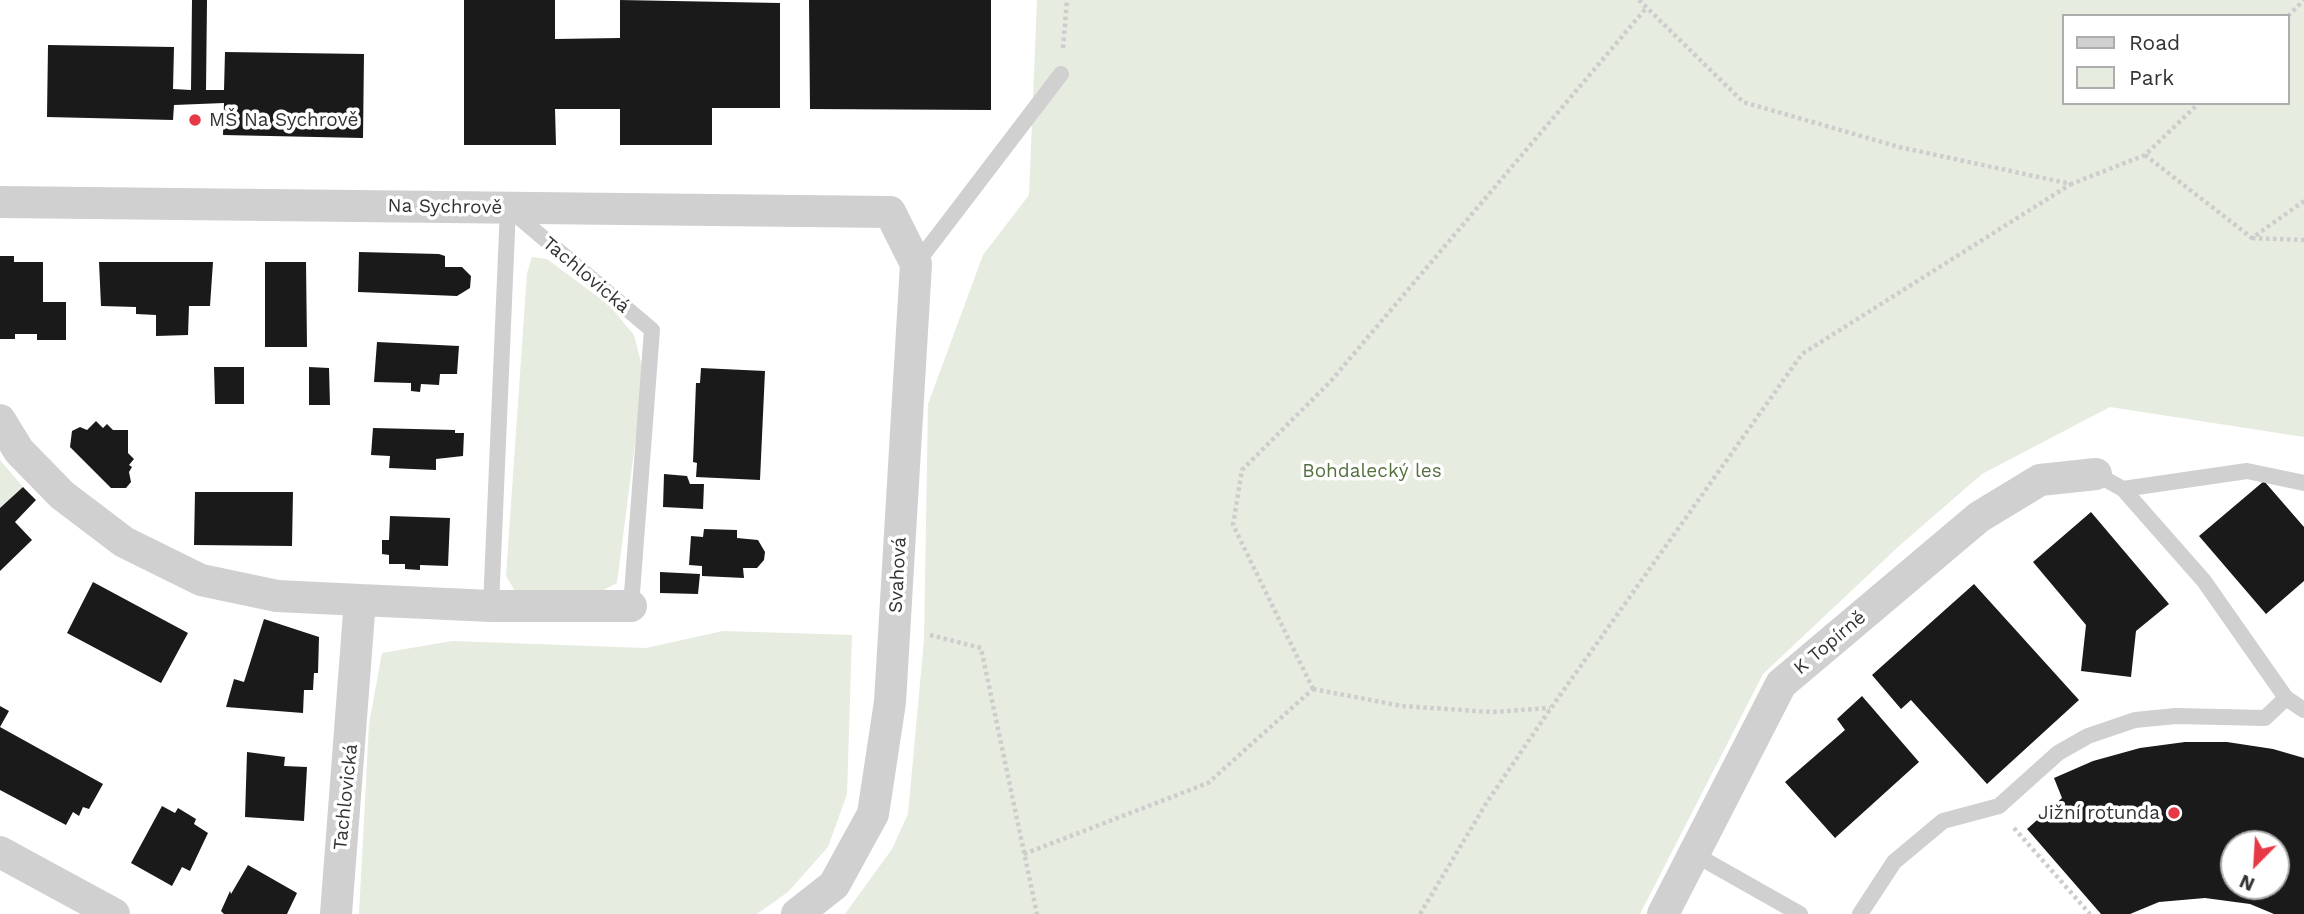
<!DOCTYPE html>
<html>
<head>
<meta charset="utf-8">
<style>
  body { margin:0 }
  #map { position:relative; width:2304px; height:914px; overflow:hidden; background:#fff; font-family:"Work Sans",sans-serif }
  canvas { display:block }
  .legend { position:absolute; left:2062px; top:14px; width:228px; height:91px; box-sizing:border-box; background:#fff; border:2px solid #adadad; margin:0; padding:9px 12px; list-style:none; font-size:21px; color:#333 }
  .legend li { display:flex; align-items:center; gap:14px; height:35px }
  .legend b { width:35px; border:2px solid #adadad }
  .north { position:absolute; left:2220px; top:830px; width:70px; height:70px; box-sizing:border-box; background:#fff; border:2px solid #adadad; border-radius:50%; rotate:204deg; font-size:19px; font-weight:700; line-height:28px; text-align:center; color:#333 }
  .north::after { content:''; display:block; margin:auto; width:24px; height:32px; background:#e63946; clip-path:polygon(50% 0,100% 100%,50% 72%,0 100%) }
</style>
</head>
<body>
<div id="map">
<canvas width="2304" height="914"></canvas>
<ul class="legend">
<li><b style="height:9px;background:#d0d0d0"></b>Road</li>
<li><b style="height:19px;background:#e6ecdf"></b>Park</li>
</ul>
<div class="north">N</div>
</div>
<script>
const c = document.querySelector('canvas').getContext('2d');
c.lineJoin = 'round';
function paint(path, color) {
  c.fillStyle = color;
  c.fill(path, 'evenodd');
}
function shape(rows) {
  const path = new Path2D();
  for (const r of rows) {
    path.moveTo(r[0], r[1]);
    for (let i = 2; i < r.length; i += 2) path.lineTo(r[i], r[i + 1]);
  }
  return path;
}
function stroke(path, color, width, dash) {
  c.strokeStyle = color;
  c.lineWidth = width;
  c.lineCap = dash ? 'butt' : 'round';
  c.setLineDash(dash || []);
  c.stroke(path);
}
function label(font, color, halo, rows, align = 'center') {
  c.font = font + ' "Work Sans",sans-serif';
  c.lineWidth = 7;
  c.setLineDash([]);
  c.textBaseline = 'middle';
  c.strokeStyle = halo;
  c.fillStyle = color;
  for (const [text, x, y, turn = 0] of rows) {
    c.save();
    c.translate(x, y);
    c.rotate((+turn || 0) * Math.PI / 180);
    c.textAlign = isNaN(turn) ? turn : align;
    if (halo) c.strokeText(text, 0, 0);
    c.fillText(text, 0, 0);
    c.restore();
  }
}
paint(shape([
  [1037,0,2304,0,2304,437,2110,407,1982,474,1899,546,1763,674,1640,914,845,914,892,849,908,814,924,640,928,404,983,255,1029,195],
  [2064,16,2288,16,2288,103,2064,103],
  [532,257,547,259,609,305,634,335,644,374,617,583,598,593,515,591,506,576,527,273],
  [0,460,23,487,0,508],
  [723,631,852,635,847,794,828,847,788,892,757,914,359,914,369,724,382,653,452,641,646,648]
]), '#e6ecdf');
paint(shape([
  [192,0,207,0,206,90,224,90,225,52,364,54,363,138,223,135,224,103,174,105,173,120,47,117,48,45,174,47,173,89,191,90],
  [464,0,555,0,555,39,620,38,620,0,780,3,780,108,712,108,712,145,620,145,620,109,555,109,556,145,464,145],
  [809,0,991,0,991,110,810,109],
  [359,252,439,254,445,256,445,267,462,267,471,276,470,288,457,296,358,292],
  [0,256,14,256,14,262,43,262,43,302,66,302,66,340,37,340,37,334,15,334,15,339,0,339],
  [99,262,213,262,210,306,189,306,188,335,156,336,156,315,136,314,136,307,101,306],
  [265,262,306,262,307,347,265,347],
  [377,342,459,346,457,374,440,374,439,385,421,384,420,392,411,391,411,383,374,382],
  [214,367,244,367,244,404,215,404],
  [309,367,329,368,330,405,309,405],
  [701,368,765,371,760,480,696,477,697,463,693,462,696,383,700,383],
  [96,421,103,428,107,424,113,430,128,430,128,453,134,459,129,465,132,467,129,472,131,482,126,488,111,488,70,447,72,431,80,427,87,430],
  [373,428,455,430,455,433,464,433,463,456,436,459,436,470,389,468,390,456,371,455],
  [664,474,687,476,690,484,704,484,703,509,663,507],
  [2264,481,2304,527,2304,581,2266,614,2199,536],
  [23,487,36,500,15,522,32,540,0,571,0,508],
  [195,492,293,492,292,546,194,545],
  [2091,512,2169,604,2136,631,2131,677,2081,671,2086,625,2033,562],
  [390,516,450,518,448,566,420,565,420,570,405,569,405,564,389,564,389,555,382,554,382,540,389,540],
  [704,529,737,530,737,538,758,540,765,552,764,560,757,568,743,568,744,578,702,576,702,566,689,565,691,536,703,537],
  [660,572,700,574,698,594,660,593],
  [93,582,188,633,161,683,67,633],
  [1974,584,2079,700,1987,784,1911,700,1901,709,1872,675],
  [264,619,319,637,318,673,314,673,313,690,304,690,303,713,226,707,234,679,244,682],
  [1862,696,1919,762,1835,838,1785,782,1845,730,1837,719],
  [0,706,9,711,0,727,103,784,89,809,83,807,79,816,73,812,66,825,0,790],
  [2185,742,2227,742,2273,749,2304,758,2304,914,2274,914,2250,904,2205,898,2159,902,2130,914,2101,914,2027,829,2062,798,2054,778,2093,761,2140,748],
  [2234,844,2276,844,2276,886,2234,886],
  [247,752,285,757,284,766,307,767,304,821,245,817],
  [162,806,175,813,178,808,196,819,194,824,208,833,190,871,182,867,172,886,131,863],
  [248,865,297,893,287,914,224,914,221,911,230,891,231,894]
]), '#1a1a1a');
stroke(shape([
  [1639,0,1743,102,1899,147,2071,184,2145,155,2199,103],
  [2288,16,2304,0],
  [1063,48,1067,0],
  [2145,155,2252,238,2304,201],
  [2252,238,2304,240],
  [930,635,981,648,1037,914],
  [1313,689,1233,525,1242,470,1330,382,1647,7],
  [1313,689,1402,706,1492,712,1550,708],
  [2014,828,2090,914],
  [1024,854,1208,783,1313,689],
  [1420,914,1487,802,1551,708,1802,354,2071,184]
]), '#cdcdcd', 4.5, [3.5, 3.5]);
stroke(shape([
  [916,264,1061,74],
  [2096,474,2123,489,2204,581,2286,698,2304,710],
  [2123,489,2247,471,2304,483],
  [491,606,508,208,652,330,631,606],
  [1694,854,1800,914],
  [1860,914,1894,862,1943,821,1999,806,2058,753,2088,736,2135,720,2176,716,2265,718,2286,698]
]), '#d0d0d0', 16);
stroke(shape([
  [0,202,890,212,916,264,890,702,873,814,834,885,797,914],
  [0,420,19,451,62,495,124,542,201,580,277,596,360,600],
  [0,852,114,914],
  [336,914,360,600,491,606,631,606],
  [1663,914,1781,684,1979,517,2040,480,2096,474]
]), '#d0d0d0', 32);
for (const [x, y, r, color] of [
  [195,120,7,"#e63946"],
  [2174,813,7,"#e63946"]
]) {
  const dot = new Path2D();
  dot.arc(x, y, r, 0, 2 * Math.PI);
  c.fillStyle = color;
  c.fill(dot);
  stroke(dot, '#fff', 2.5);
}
label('19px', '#333', '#fff', [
  ["MŠ Na Sychrově",209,120],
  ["Jižní rotunda",2160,813,"right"]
], 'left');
label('19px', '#333', '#fff', [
  ["Na Sychrově",445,207,1],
  ["Tachlovická",586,275,40],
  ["Svahová",898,575,-87],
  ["K Topírně",1830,643,-40],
  ["Tachlovická",346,797,-84]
]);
label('19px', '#56703f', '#fff', [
  ["Bohdalecký les",1372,471]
]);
</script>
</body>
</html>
